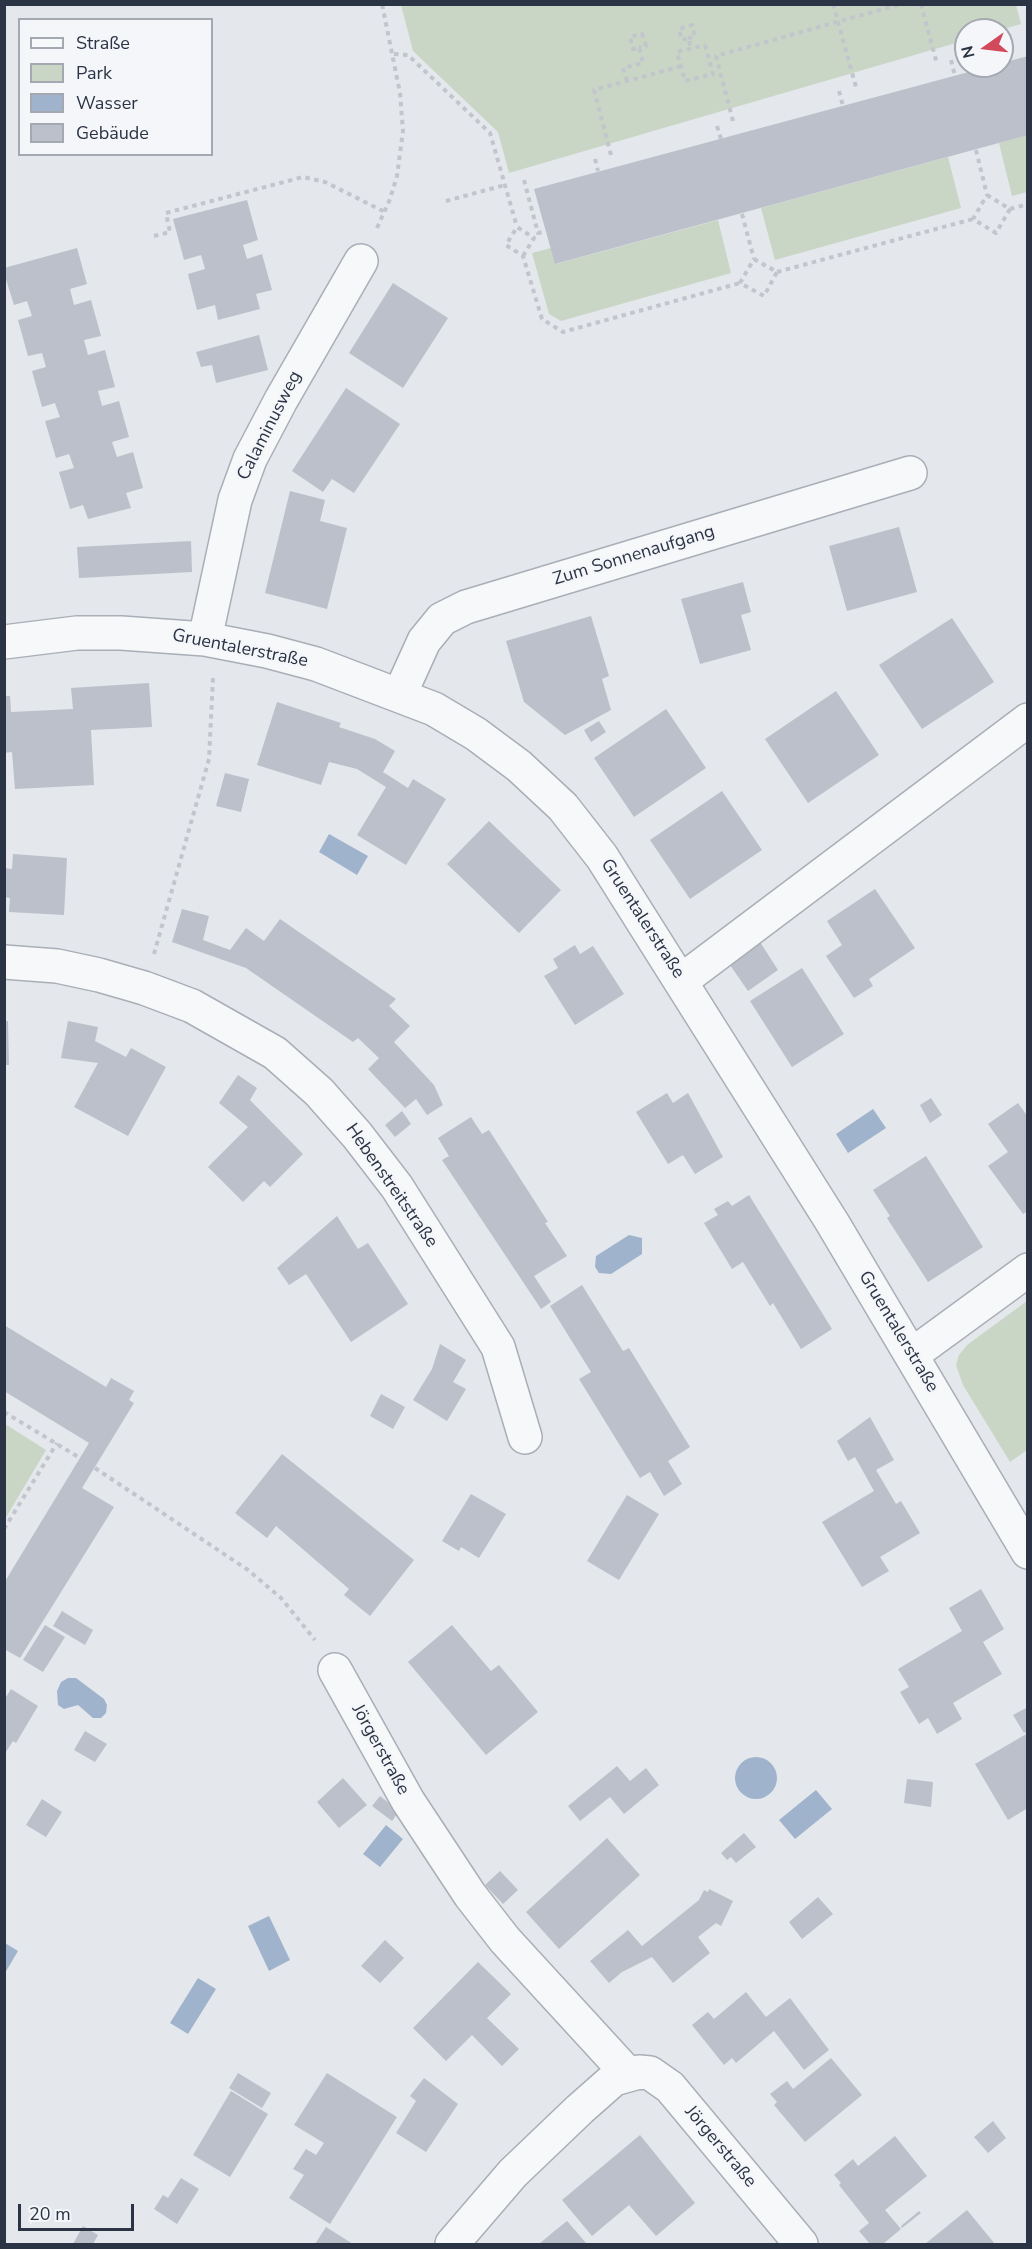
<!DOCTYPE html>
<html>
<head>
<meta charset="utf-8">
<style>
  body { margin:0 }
  #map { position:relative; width:1032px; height:2249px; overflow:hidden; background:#e4e7ec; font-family:"Nunito Sans",sans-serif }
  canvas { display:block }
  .frame { position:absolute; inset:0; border:6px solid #2b3445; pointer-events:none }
  .legend { position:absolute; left:18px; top:18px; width:195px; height:138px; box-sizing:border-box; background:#f4f6f9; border:2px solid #a4a8b1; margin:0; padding:8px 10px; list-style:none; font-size:18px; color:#2b3445 }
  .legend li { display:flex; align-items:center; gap:12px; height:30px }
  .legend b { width:30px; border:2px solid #a4a8b1 }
  .north { position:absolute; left:954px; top:18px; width:60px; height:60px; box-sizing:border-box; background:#f4f6f9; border:2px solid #a4a8b1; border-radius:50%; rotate:256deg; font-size:16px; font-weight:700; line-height:24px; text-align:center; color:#2b3445 }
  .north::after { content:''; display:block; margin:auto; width:21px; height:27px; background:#d1495b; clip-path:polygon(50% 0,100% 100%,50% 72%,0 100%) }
  .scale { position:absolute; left:18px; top:2204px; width:116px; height:27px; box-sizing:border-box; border:3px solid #2b3445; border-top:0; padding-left:8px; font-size:18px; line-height:21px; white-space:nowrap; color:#2b3445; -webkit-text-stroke:4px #f4f6f9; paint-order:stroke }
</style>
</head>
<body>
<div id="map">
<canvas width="1032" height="2249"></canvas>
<div class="frame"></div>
<ul class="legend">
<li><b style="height:8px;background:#f7f8fa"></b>Straße</li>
<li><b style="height:16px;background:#c9d6c5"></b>Park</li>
<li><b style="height:16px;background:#9fb4cc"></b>Wasser</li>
<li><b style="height:16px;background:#bbc0ca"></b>Gebäude</li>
</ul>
<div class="north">N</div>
<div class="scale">20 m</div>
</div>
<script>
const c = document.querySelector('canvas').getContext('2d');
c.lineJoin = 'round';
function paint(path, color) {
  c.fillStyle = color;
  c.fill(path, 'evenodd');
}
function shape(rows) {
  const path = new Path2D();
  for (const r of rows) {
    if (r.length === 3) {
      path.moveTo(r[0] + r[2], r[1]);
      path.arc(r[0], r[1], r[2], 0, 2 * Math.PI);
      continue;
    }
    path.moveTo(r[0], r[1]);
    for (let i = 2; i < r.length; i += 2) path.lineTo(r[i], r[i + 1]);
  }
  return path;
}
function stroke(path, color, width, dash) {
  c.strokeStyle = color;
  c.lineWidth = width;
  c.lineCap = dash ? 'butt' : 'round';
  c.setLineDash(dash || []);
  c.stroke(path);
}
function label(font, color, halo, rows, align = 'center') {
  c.font = font + ' "Nunito Sans",sans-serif';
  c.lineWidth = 5;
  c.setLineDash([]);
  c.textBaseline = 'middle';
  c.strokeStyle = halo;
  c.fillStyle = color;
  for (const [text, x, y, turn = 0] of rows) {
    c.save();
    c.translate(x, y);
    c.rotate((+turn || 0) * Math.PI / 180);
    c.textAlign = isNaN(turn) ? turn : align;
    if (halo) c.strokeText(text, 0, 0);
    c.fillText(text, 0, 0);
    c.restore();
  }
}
paint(shape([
  [1016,5,1021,24,1000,30,966,30,966,40,509,173,498,132,413,51,401,5],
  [1027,135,1027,192,1012,196,999,143],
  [948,157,961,208,775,260,761,208],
  [718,220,731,273,561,321,549,314,532,253,551,248,556,264],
  [1027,1301,1027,1450,1010,1462,963,1385,956,1365,959,1355,967,1345],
  [5,1424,46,1450,5,1519]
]), '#c9d6c5');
paint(shape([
  [329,834,368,856,357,875,319,852],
  [873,1109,886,1128,848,1153,836,1134],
  [629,1235,642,1238,642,1254,611,1274,599,1273,595,1267,596,1256],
  [68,1678,76,1678,104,1699,107,1705,106,1713,101,1718,93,1718,78,1705,64,1709,58,1705,57,1691,61,1682],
  [756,1778,21],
  [816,1790,832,1809,795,1839,779,1820],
  [386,1825,403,1839,380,1867,363,1854],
  [269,1916,290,1960,269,1971,248,1926],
  [5,1943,18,1951,5,1973,4,1973],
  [198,1978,216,1989,188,2034,170,2023]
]), '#9fb4cc');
paint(shape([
  [1028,56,1028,135,555,264,534,189,991,66,1002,66,1002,63],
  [247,200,258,240,243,245,247,259,262,254,272,290,256,294,260,309,218,320,215,305,197,310,188,274,205,269,201,255,184,260,173,219],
  [77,248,87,284,70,289,74,305,91,300,101,336,84,340,88,355,105,350,115,387,98,391,102,406,119,401,129,437,112,442,117,457,133,452,143,488,126,493,131,508,88,519,83,505,70,509,59,472,74,468,69,454,56,458,45,421,60,417,55,403,42,407,32,371,46,367,42,353,28,356,18,320,32,316,27,301,14,305,4,273,4,268],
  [393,283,448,318,403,388,349,353],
  [259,335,268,370,216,383,212,365,201,367,196,352],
  [346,388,400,424,354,493,332,479,323,492,292,471],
  [290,491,325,500,320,521,347,528,327,609,265,593],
  [899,527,917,592,847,611,829,546],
  [191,541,192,572,79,578,77,547],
  [743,582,751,612,741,615,751,650,700,664,681,599],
  [591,616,609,676,602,679,611,710,565,735,524,702,506,641],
  [952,618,994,682,922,729,879,665],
  [149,683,152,727,91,730,94,785,15,789,12,752,4,753,4,696,10,696,11,712,73,709,71,688],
  [836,691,879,755,808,803,765,739],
  [277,702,341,723,339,727,375,739,395,751,383,772,408,788,413,779,446,799,406,865,357,835,386,787,357,769,329,762,321,785,257,765],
  [666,709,706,768,634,817,594,758],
  [599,721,606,732,591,742,584,730],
  [225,773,249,779,241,812,216,806],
  [722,791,762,850,690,899,650,840],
  [489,821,561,890,519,933,447,864],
  [13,854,67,858,64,915,9,912,10,898,4,897,4,868,12,869],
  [875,889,915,948,869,979,873,986,854,998,826,956,842,945,827,921],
  [182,909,209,916,203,940,230,950,246,928,264,941,280,919,396,999,389,1006,410,1026,394,1042,434,1085,443,1105,427,1115,416,1099,405,1108,368,1069,379,1058,358,1038,353,1042,246,968,172,942],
  [760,942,778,970,748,991,730,965],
  [575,945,580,954,593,946,624,994,575,1025,544,976,558,968,553,959],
  [802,968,844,1034,792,1067,750,1001],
  [5,1021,8,1021,9,1065,5,1065],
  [68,1021,98,1027,95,1041,126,1057,131,1048,166,1067,128,1136,74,1107,98,1063,61,1058],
  [238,1075,257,1088,250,1100,303,1154,270,1187,264,1181,243,1202,208,1167,248,1127,219,1103],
  [667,1093,673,1103,688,1093,723,1157,695,1174,683,1155,668,1164,636,1112],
  [931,1098,942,1115,930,1123,920,1105],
  [1018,1103,1028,1117,1028,1211,1023,1214,988,1166,1008,1152,988,1124],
  [402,1111,411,1124,395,1137,385,1125],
  [471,1117,482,1134,489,1130,548,1222,545,1223,567,1256,534,1276,551,1302,541,1309,442,1160,449,1156,438,1138],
  [926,1156,983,1247,928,1282,887,1218,890,1216,873,1190],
  [749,1195,832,1329,801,1349,773,1303,770,1306,743,1262,732,1269,704,1223,718,1215,714,1209,728,1201,732,1206],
  [337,1216,358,1249,368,1243,408,1304,351,1342,306,1274,289,1285,277,1268],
  [582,1285,623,1351,629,1348,690,1447,668,1461,682,1484,664,1496,650,1472,640,1478,579,1379,591,1372,550,1306],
  [4,1325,106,1387,111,1378,134,1391,129,1400,134,1403,82,1488,114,1507,20,1658,4,1649,4,1583,89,1443,4,1391],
  [440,1344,466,1360,453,1382,466,1389,447,1421,413,1400,432,1369],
  [381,1394,405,1407,393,1429,370,1416],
  [870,1417,894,1460,876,1470,896,1504,901,1501,920,1533,880,1557,889,1571,862,1587,822,1522,874,1491,855,1457,848,1461,837,1441],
  [282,1454,414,1560,370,1616,344,1595,349,1589,276,1526,267,1538,235,1513],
  [471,1494,506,1514,479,1558,461,1547,459,1551,442,1541],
  [627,1495,659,1514,619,1580,587,1561],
  [981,1589,1004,1629,983,1642,1002,1674,953,1703,962,1719,937,1734,928,1718,919,1724,900,1692,909,1687,898,1669,962,1631,949,1608],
  [62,1611,93,1630,85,1645,53,1626],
  [45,1625,65,1637,43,1672,23,1660],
  [452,1625,491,1671,499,1665,538,1712,486,1755,408,1662],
  [11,1689,38,1706,16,1743,13,1741,4,1755,4,1700],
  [1028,1707,1028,1731,1024,1733,1013,1715],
  [85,1731,107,1744,95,1762,74,1750],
  [1028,1733,1028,1808,1008,1820,975,1764],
  [617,1766,630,1781,646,1768,659,1785,624,1814,610,1797,580,1821,568,1806],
  [343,1778,367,1805,339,1828,317,1802],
  [907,1779,933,1782,931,1807,904,1803],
  [380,1796,399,1811,392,1821,372,1806],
  [42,1799,62,1812,46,1837,26,1825],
  [744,1833,756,1847,736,1863,731,1857,727,1860,721,1853],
  [607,1838,640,1875,559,1949,526,1912],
  [500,1871,518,1890,503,1904,485,1885],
  [709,1889,733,1901,721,1926,716,1923,698,1937,710,1953,673,1983,652,1957,622,1972,609,1983,590,1961,628,1930,642,1946,699,1900,704,1890,708,1892],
  [818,1897,833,1914,802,1939,789,1922],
  [385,1940,404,1958,380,1983,361,1966],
  [478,1962,511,1994,487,2018,519,2049,502,2066,472,2035,446,2061,413,2028],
  [746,1992,766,2017,790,1998,829,2050,804,2070,774,2031,736,2063,732,2058,724,2065,692,2025,708,2012,714,2019],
  [831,2058,862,2095,805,2142,774,2105,777,2102,770,2094,787,2081,793,2089],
  [238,2073,271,2093,262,2108,229,2088],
  [327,2073,397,2117,330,2224,289,2198,304,2175,293,2169,306,2149,316,2155,324,2143,294,2125],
  [424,2078,458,2104,426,2152,396,2133,416,2101,410,2096],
  [231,2091,268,2114,230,2177,193,2155],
  [993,2121,1006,2138,988,2153,974,2137],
  [640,2135,695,2203,656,2236,629,2205,592,2236,562,2200],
  [895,2136,927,2176,885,2210,901,2229,883,2244,870,2244,859,2231,869,2223,839,2185,841,2183,834,2175,853,2159,858,2166],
  [181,2178,199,2189,177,2224,154,2209,163,2195,168,2198],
  [967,2210,995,2244,925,2244],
  [919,2211,921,2213,902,2228,901,2226],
  [567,2221,587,2244,539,2244,552,2233],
  [83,2226,98,2235,93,2244,73,2244],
  [326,2227,353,2244,315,2244]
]), '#bbc0ca');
const minor = shape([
  [205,639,235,500,250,459,281,400,361,261],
  [4,642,77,633,121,633,205,639,267,651,316,664,434,709,476,734,519,766,563,807,602,857,832,1222,1028,1552],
  [400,694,424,641,442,619,466,607,910,473],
  [4,962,57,966,99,975,144,988,192,1006,275,1053,319,1092,357,1135,397,1187,498,1347,525,1437],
  [681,981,1028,720],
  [913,1354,1028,1270],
  [335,1670,408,1801,470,1895,505,1940,627,2073],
  [452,2244,513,2173,580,2109,614,2079,639,2072,650,2073,670,2087,801,2244]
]);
stroke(minor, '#a9aeb7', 36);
stroke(shape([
  [833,4,856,87],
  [921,4,937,64],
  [688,38,695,37,692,25,679,29,682,40,688,38,691,48],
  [705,45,713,74,685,81,677,52,705,45],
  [394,54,408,55,490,133,517,227],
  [951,60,955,76],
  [627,81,623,68,643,63,639,47,633,49,630,37,642,34,646,46,639,47],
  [839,91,843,106],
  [733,121,716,56,901,4],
  [717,126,721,139],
  [976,150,987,195],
  [611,155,594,90,682,66],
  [595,159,598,171],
  [524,180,538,233,546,231],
  [987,195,1010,209,996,233,973,219,987,195],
  [446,201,505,185],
  [1010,209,1028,204],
  [742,214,754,259],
  [377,228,390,199,397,176,403,131,400,93,382,4],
  [154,236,170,232,166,213,303,177,325,182,385,212],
  [523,256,534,238,517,227,506,245,523,256,542,319,563,332,740,283],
  [754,259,777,272,764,296,740,283,754,259],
  [777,272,973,219],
  [154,954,209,759,213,678],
  [4,1412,80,1458],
  [95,1468,248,1570,281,1598,315,1640],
  [4,1529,57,1443]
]), '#c2c5cb', 4, [4.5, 4.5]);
stroke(minor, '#f7f8fa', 33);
label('18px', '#2b3445', '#f4f6f9', [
  ["Calaminusweg",270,426,-63],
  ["Zum Sonnenaufgang",634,556,-17],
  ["Gruentalerstraße",240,649,11],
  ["Gruentalerstraße",642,919,57],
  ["Hebenstreitstraße",391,1186,55],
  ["Gruentalerstraße",898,1332,59],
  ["Jörgerstraße",380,1750,61],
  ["Jörgerstraße",720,2147,50]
]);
</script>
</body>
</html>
